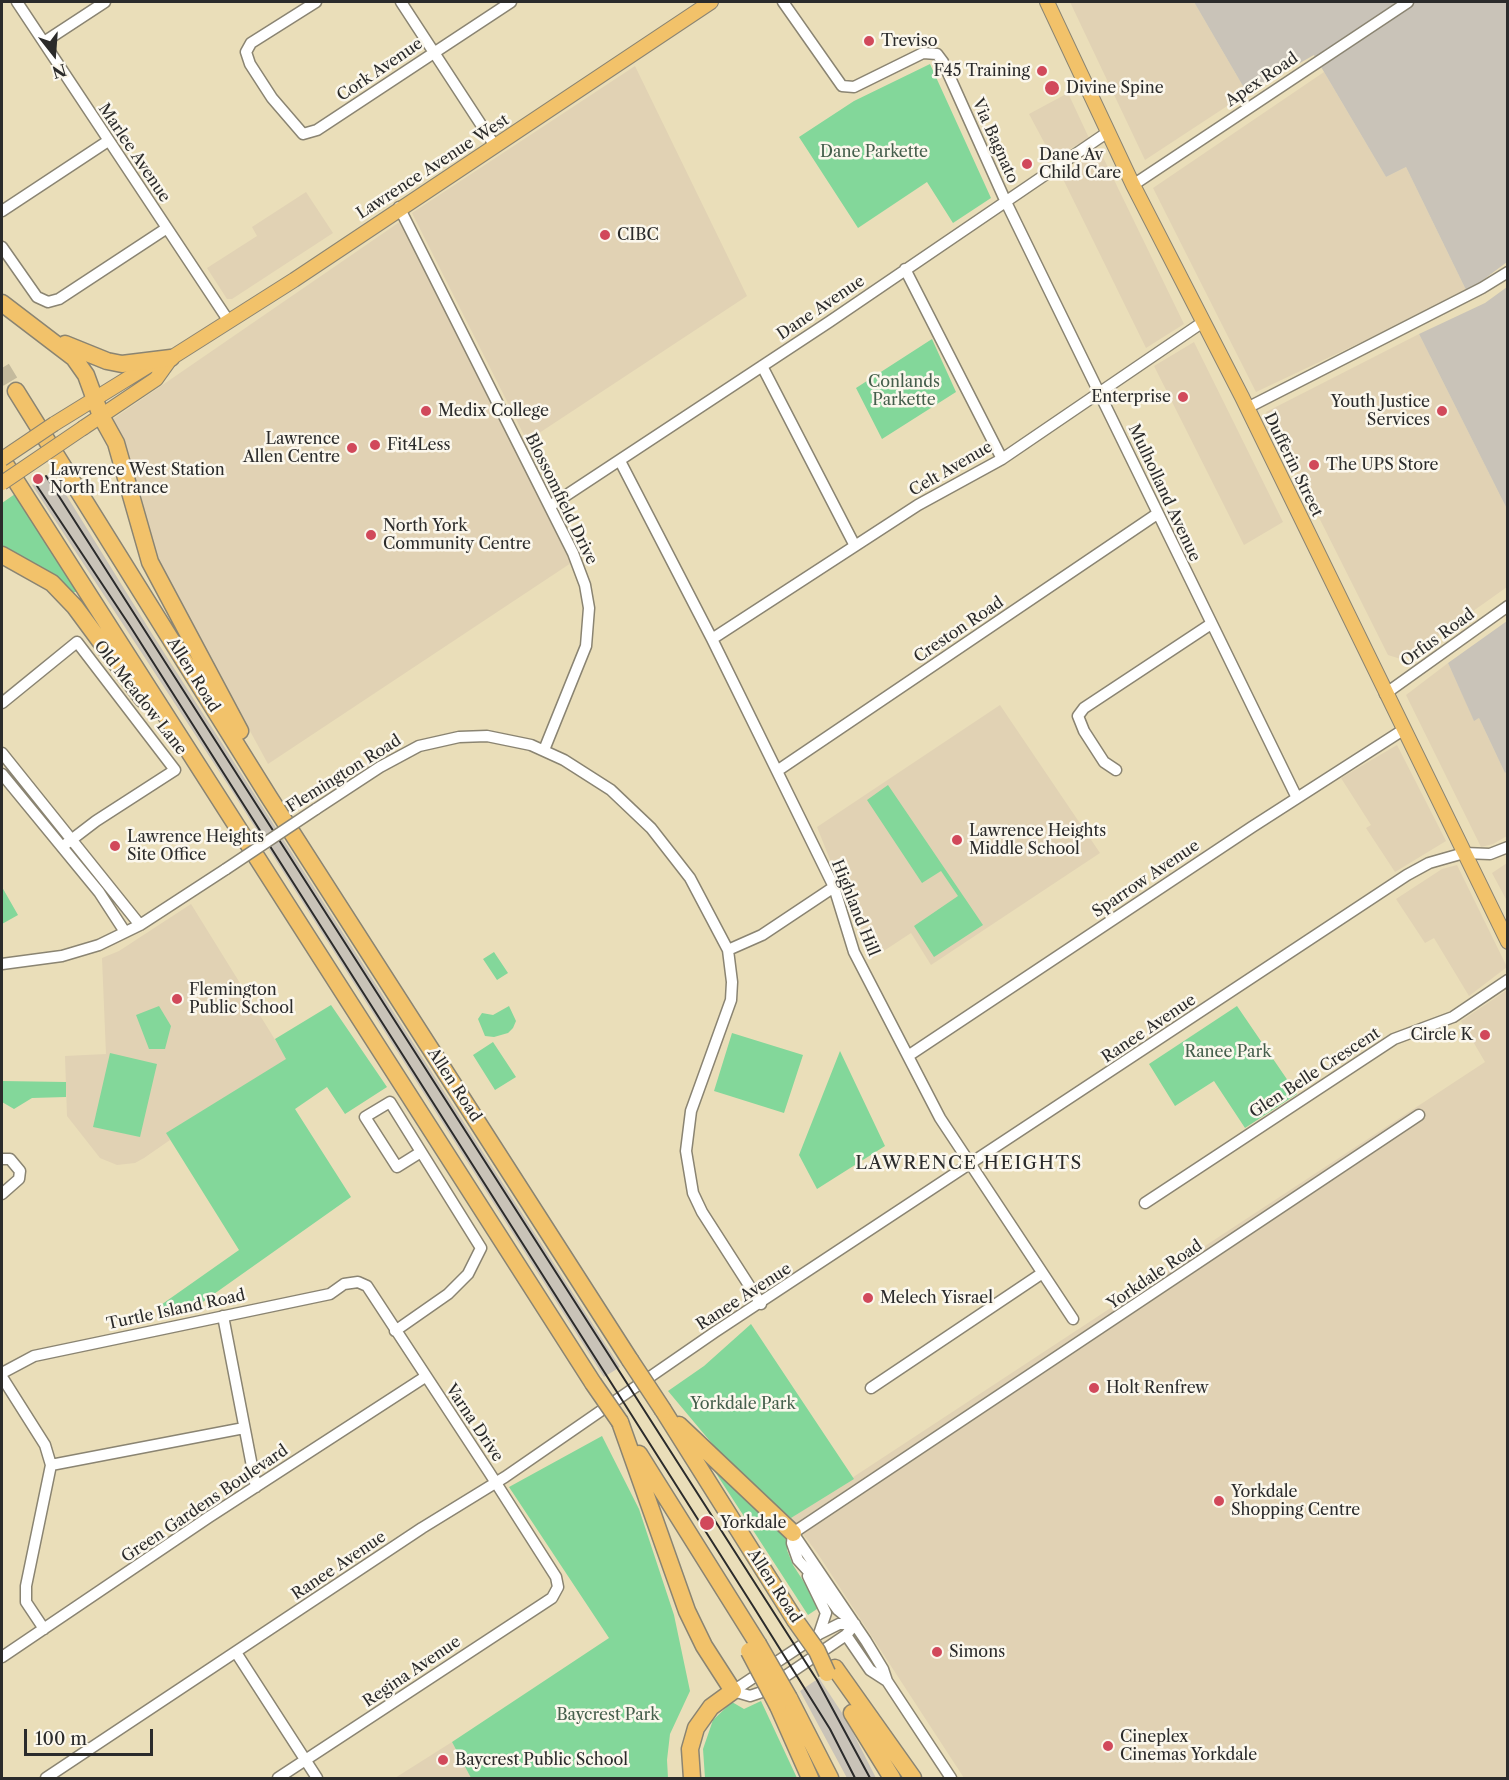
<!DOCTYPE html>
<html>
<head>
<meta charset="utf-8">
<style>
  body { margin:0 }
  #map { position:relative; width:1509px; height:1780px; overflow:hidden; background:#eadeb9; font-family:"Libre Caslon Text",serif }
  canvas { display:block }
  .frame { position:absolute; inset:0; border:3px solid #2b2b2b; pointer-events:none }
  .north { position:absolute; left:24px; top:24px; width:60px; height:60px; -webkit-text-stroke:4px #fbf7ec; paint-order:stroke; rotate:163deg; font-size:16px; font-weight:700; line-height:24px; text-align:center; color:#2b2b2b }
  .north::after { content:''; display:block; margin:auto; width:21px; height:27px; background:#2b2b2b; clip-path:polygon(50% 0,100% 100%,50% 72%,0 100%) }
  .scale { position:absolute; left:24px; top:1729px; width:129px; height:27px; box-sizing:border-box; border:3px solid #2b2b2b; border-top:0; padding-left:8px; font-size:18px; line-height:21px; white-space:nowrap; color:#2b2b2b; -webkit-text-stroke:4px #fbf7ec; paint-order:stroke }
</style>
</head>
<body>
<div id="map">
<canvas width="1509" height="1780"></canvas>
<div class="frame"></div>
<div class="north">N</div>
<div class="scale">100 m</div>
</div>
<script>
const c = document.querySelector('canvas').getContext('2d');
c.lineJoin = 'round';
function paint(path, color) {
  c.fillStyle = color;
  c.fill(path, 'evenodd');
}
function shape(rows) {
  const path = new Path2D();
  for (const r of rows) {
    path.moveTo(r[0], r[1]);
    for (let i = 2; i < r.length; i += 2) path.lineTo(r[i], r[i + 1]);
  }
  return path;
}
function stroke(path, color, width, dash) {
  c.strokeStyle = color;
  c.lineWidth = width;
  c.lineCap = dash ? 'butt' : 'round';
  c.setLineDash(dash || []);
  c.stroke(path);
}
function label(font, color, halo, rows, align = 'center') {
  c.font = font + ' "Libre Caslon Text",serif';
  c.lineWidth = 5;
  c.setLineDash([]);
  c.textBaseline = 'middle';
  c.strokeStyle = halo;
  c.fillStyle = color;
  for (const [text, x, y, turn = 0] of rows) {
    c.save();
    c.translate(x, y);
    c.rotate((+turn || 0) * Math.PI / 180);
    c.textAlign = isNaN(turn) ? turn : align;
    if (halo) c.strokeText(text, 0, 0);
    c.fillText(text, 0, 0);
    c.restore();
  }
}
paint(shape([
  [1070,2,1194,2,1247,93,1145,160],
  [635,66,747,296,527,441,412,213],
  [1324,72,1386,177,1406,167,1467,292,1256,392,1153,188],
  [1068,93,1089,138,1053,159,1029,114],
  [1100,151,1184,324,1146,348,1061,175],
  [306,192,333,233,232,299,227,299,207,268,257,236,252,227],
  [401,221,571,563,268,764,165,575,143,520,113,419],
  [1419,334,1507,509,1507,587,1404,660,1388,655,1266,412],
  [1194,342,1283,522,1244,545,1154,366],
  [1448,663,1474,720,1479,718,1505,773,1507,771,1507,836,1493,844,1481,847,1406,695],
  [1000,705,1100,853,931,965,911,933,870,960,817,827],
  [1397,745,1446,841,1395,872,1366,828,1371,825,1341,778],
  [1507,863,1507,901,1492,873],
  [1457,865,1507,967,1469,996,1434,938,1425,943,1396,899,1442,869],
  [191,904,287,1059,167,1133,170,1140,144,1158,135,1163,117,1165,100,1158,67,1116,65,1056,106,1054,102,958,119,951],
  [1507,990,1507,1778,964,1778,818,1554,791,1518,1485,1062,1461,1021],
  [452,1742,471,1778,395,1778]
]), '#e1d2b4');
paint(shape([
  [1194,2,1507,2,1507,262,1467,292,1406,167,1386,177,1314,55,1247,93],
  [1507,287,1507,509,1419,334,1485,303],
  [52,472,149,629,620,1367,604,1377,230,788,32,485],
  [1507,621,1508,771,1505,773,1479,718,1474,721,1448,663],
  [819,1678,846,1719,876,1778,847,1778,800,1691]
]), '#c9c3b8');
paint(shape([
  [930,64,991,198,953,223,927,182,858,228,799,137,854,101],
  [932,339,956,392,882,439,856,388],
  [15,494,78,591,72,593,2,547,2,503],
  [888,785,983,925,934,957,914,926,958,896,941,871,922,883,867,800],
  [2,887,18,915,2,924],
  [494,952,508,973,497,980,483,959],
  [331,1005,387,1087,345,1114,327,1087,295,1109,351,1197,197,1306,158,1307,239,1250,166,1133,286,1059,275,1039],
  [159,1006,171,1026,165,1049,149,1049,136,1015],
  [509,1006,516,1021,513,1028,508,1033,494,1037,485,1036,478,1019,482,1013,493,1015],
  [1237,1006,1297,1094,1245,1128,1214,1081,1175,1106,1149,1064],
  [732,1033,803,1055,784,1113,714,1091],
  [493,1042,516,1077,495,1090,473,1055],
  [840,1051,885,1146,817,1189,799,1155],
  [110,1053,157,1064,140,1137,93,1127],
  [2,1081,66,1082,66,1097,32,1098,14,1109,2,1102],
  [751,1324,854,1479,791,1518,730,1465,668,1391,704,1366],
  [602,1436,639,1509,674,1615,690,1691,670,1734,667,1760,668,1778,471,1778,452,1742,609,1638,509,1487],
  [710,1464,789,1536,787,1550,793,1565,820,1607,808,1615],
  [761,1701,797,1778,705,1778,703,1749,713,1720,732,1702,744,1709]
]), '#83d79a');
stroke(shape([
  [2,368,16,391]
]), '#c4ba9d', 16, [16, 8]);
const minor = shape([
  [17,2,228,320],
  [316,2,251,43,246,52,250,64,272,98,303,134,317,130,511,2],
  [401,2,495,146],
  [783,2,842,86,854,87,923,53,937,54,943,62,1005,200,1297,798],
  [44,42,105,2],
  [1133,185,1408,2],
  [399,207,573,553,585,585,589,608,586,646,544,750],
  [2,211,108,141],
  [2,247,37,297,48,302,59,299,167,228],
  [905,269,1002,459],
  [762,366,855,546],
  [1247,408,1482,288,1508,272],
  [620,461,712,639,834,887,854,952,940,1118,1073,1319],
  [550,506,829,322,1108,132],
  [712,639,918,505,1002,459,1203,322],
  [1385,694,1508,606],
  [2,703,77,642,175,770,96,821,62,847],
  [2,753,140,925],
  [1116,770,1104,762,1084,731,1078,716,1084,708,1211,624],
  [777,771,1157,514],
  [2,774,99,892,125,932],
  [316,809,380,767,419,746,459,737,487,736,531,745,564,760,611,790,651,828,690,878,728,950,732,982,731,1000,691,1111,686,1151,693,1193,702,1212,761,1304],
  [728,950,762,935,834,887],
  [2,964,62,956,99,945,140,925,226,869],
  [908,1056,1252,827,1403,730],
  [2,1159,10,1159,20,1171,19,1179,2,1194],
  [1145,1203,1394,1039,1453,1017,1508,980],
  [223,1316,256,1487],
  [395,1331,448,1294,468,1274,481,1248,390,1102,365,1117,397,1167,421,1152],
  [2,1373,34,1356,330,1294,344,1284,358,1282,367,1286,489,1472,556,1577,558,1587,552,1598,278,1778],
  [2,1377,45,1445,51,1465,26,1586,26,1602,44,1629],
  [871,1388,1041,1274],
  [51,1465,244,1428],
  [793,1533,866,1641,883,1669,887,1681,951,1778],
  [808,1576,826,1613,819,1634],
  [839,1624,855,1624,846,1635,762,1692,750,1696,733,1691,819,1634,839,1624],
  [855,1624,838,1610,818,1582,798,1560,792,1543,793,1533,1419,1115],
  [846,1635,870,1670,887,1681],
  [237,1654,317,1778],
  [2,1657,209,1517,425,1377],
  [46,1778,422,1528,505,1477,715,1332,1407,875,1429,863,1464,853,1490,854,1508,847]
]);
const major = shape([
  [1047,2,1133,185,1242,397,1508,942],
  [54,424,148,366,171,358,294,280,711,2],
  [83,428,156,379,171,358]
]);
const highway = shape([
  [2,303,74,358,86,375,101,416,116,443,150,562,240,731],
  [65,344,107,361,122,364,171,358],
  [16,391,269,797,630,1360],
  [2,459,593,1383],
  [2,555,52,583,75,607,143,699],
  [663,1410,795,1620],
  [620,1422,687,1611,704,1646,733,1691,711,1707,696,1728,690,1749,692,1778],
  [679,1425,793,1533],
  [639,1454,758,1644],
  [835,1668,913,1778],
  [789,1698,830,1778],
  [778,1706,810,1778],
  [852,1713,892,1778]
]);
stroke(minor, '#8a8472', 13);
stroke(major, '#8a8472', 16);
stroke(highway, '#8a8472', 19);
stroke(minor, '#fff', 10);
stroke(major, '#f2c26a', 14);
stroke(highway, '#f2c26a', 16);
stroke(shape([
  [46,476,817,1680,870,1778],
  [37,486,130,626,753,1606,830,1729,855,1778]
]), '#2b2b2b', 2);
const minorBridge = shape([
  [226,869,316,809]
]);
const majorBridge = shape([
  [2,459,54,424],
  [2,483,83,428]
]);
const highwayBridge = shape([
  [630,1360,663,1410],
  [593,1383,620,1422],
  [795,1620,817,1651,827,1673],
  [758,1644,789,1698],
  [749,1651,778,1706]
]);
stroke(minorBridge, '#8a8472', 13, []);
stroke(majorBridge, '#8a8472', 16, []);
stroke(highwayBridge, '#8a8472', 19, []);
stroke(minorBridge, '#fff', 10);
stroke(majorBridge, '#f2c26a', 14);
stroke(highwayBridge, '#f2c26a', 16);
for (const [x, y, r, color] of [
  [869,41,6,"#d1495b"],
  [1042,71,6,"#d1495b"],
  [1052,88,8,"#d1495b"],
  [1027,164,6,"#d1495b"],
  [605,235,6,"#d1495b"],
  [1183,397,6,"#d1495b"],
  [426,411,6,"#d1495b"],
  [1442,411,6,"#d1495b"],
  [375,445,6,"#d1495b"],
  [352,448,6,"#d1495b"],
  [1314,465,6,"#d1495b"],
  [38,479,6,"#d1495b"],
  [371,535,6,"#d1495b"],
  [957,840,6,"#d1495b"],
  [115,846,6,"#d1495b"],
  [177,999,6,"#d1495b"],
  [1485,1035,6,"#d1495b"],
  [868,1298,6,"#d1495b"],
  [1094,1388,6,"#d1495b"],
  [1219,1501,6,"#d1495b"],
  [707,1523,8,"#d1495b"],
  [937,1652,6,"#d1495b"],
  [1108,1746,6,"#d1495b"],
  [443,1760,6,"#d1495b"]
]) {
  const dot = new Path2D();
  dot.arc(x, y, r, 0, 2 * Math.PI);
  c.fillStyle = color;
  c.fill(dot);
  stroke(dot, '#fbf7ec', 2);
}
label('16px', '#2b2b2b', '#fbf7ec', [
  ["Treviso",881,41],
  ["F45 Training",1030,71,"right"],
  ["Divine Spine",1066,88],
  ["Dane Av",1039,155],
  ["Child Care",1039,173],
  ["CIBC",617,235],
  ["Enterprise",1171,397,"right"],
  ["Youth Justice",1430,402,"right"],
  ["Services",1430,420,"right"],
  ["Medix College",438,411],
  ["Lawrence",340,439,"right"],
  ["Allen Centre",340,457,"right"],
  ["Fit4Less",387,445],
  ["The UPS Store",1326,465],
  ["Lawrence West Station",50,470],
  ["North Entrance",50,488],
  ["North York",383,526],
  ["Community Centre",383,544],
  ["Lawrence Heights",969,831],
  ["Middle School",969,849],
  ["Lawrence Heights",127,837],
  ["Site Office",127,855],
  ["Flemington",189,990],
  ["Public School",189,1008],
  ["Circle K",1473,1035,"right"],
  ["Melech Yisrael",880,1298],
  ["Holt Renfrew",1106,1388],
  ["Yorkdale",1231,1492],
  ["Shopping Centre",1231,1510],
  ["Yorkdale",720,1523],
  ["Simons",949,1652],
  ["Cineplex",1120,1737],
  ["Cinemas Yorkdale",1120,1755],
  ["Baycrest Public School",455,1760]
], 'left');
label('16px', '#2b2b2b', '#fbf7ec', [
  ["Cork Avenue",380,70,-34],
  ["Apex Road",1262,80,-34],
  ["Via Bagnato",995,141,66],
  ["Marlee Avenue",134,153,56],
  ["Lawrence Avenue West",433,167,-33],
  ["Dane Avenue",821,308,-34],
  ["Dufferin Street",1293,465,64],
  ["Celt Avenue",951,469,-30],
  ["Mulholland Avenue",1164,493,65],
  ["Blossomfield Drive",561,499,64],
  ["Creston Road",959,630,-34],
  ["Orfus Road",1438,638,-36],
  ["Allen Road",193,675,58],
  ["Old Meadow Lane",140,698,52],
  ["Flemington Road",344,774,-32],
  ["Sparrow Avenue",1146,879,-34],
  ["Highland Hill",855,908,68],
  ["Ranee Avenue",1149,1029,-34],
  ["Glen Belle Crescent",1315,1073,-33],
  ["Allen Road",454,1085,57],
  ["Yorkdale Road",1155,1275,-34],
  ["Ranee Avenue",744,1297,-33],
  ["Turtle Island Road",176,1310,-12],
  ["Varna Drive",474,1423,56],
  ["Green Gardens Boulevard",205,1504,-34],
  ["Ranee Avenue",339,1566,-34],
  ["Allen Road",774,1586,57],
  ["Regina Avenue",412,1672,-34]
]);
label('16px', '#455f4c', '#fbf7ec', [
  ["Dane Parkette",874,152],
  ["Conlands",904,382],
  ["Parkette",904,400],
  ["Ranee Park",1228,1052],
  ["Yorkdale Park",743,1404],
  ["Baycrest Park",608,1715]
]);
c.letterSpacing = '1.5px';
label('18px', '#2b2b2b', '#fbf7ec', [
  ["LAWRENCE HEIGHTS",969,1164]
]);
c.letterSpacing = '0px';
</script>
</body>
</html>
